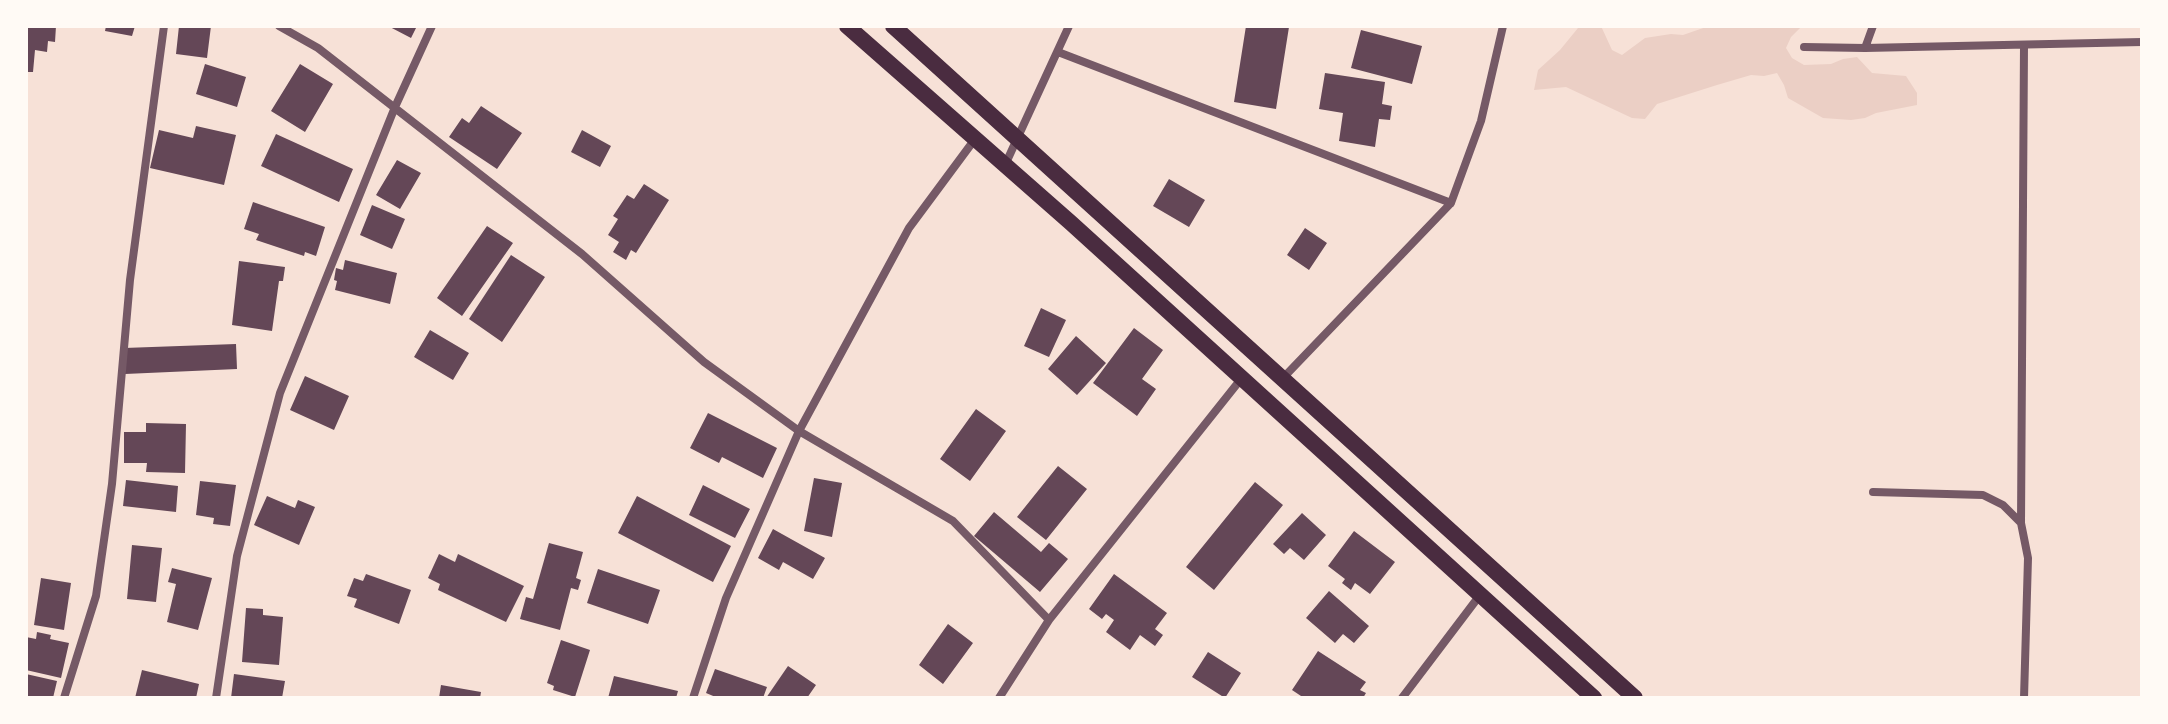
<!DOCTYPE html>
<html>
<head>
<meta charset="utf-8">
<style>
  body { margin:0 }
  #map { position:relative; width:2168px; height:724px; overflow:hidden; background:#f7e1d7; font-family:Barlow,sans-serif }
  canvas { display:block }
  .frame { position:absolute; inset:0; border:28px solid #fffaf5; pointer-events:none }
</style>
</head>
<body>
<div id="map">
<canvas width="2168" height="724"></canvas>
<div class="frame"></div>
</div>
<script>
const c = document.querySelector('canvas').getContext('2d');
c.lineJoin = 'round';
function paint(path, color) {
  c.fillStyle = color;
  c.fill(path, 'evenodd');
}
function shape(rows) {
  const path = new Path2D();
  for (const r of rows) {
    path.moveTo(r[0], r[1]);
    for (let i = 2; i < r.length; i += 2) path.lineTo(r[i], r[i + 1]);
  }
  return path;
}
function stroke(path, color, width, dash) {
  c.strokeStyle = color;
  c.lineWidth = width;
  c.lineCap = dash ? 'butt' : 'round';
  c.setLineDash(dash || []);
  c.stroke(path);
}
paint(shape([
  [1575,26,1601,26,1612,50,1622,55,1645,38,1671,34,1683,35,1709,26,1802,26,1791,37,1786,48,1792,58,1804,65,1831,64,1843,59,1857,57,1872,73,1906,76,1917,93,1917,105,1876,113,1865,118,1851,120,1823,118,1788,98,1784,85,1777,73,1764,76,1751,75,1717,85,1657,104,1645,119,1632,118,1566,87,1534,90,1538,70,1560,50,1578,28]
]), '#ebcfc5');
paint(shape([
  [26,26,56,26,55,42,48,41,47,52,35,50,33,72,26,72],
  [106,26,135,26,132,36,105,31],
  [179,26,211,26,207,58,176,54],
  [388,26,417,26,411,38],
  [1246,26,1289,27,1276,109,1234,102],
  [1361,30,1422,46,1412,84,1351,68],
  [205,64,246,77,237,107,196,94],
  [300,64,333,84,305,132,271,111],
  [1325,73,1385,82,1382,104,1392,106,1390,120,1379,119,1375,147,1339,141,1343,113,1319,109],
  [481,106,522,133,497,169,449,137,462,118,469,123],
  [196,126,236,135,224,185,150,168,159,130,193,138],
  [582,130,611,146,600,167,571,152],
  [276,134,353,169,339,202,261,166],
  [397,160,421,173,400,209,376,195],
  [1169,179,1205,200,1189,227,1153,206],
  [644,184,669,200,636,253,631,250,626,260,613,252,619,242,608,235,618,219,613,216,627,195,634,199],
  [253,202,325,227,316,256,305,252,304,256,256,240,259,234,244,229],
  [372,205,405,219,392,249,360,235],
  [487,226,513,243,462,316,437,298],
  [1305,228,1327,243,1309,270,1287,255],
  [511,255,545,277,502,342,469,319],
  [345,260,397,273,390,304,335,290,337,281,334,280,336,268,343,270],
  [239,261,285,267,283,281,279,281,272,331,232,325],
  [1041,308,1066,320,1049,357,1024,346],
  [1134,328,1163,350,1142,379,1156,389,1137,416,1093,383],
  [430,330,469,353,453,380,414,357],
  [1076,336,1106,363,1077,395,1048,369],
  [236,344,237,369,125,374,124,348],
  [305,376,349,396,334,430,290,410],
  [976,409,1006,431,970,481,940,459],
  [708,413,777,448,763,478,722,457,719,463,690,448],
  [146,423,186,424,185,473,146,472,147,463,124,463,124,432,146,432],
  [1058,466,1087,489,1046,540,1017,517],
  [814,478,842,483,832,537,804,531],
  [126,480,178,486,176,512,123,506],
  [200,481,236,485,230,526,213,524,214,518,196,515],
  [1255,482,1283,505,1214,590,1186,567],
  [703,485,750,509,735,538,689,515],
  [267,496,295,508,298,500,315,507,299,545,254,525],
  [637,496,731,546,713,582,618,533],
  [994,512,1041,552,1049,543,1068,559,1040,592,974,536],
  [1302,513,1326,535,1304,560,1290,548,1284,554,1273,544],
  [773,529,825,558,813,579,783,562,779,570,758,558],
  [1354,531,1395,562,1370,594,1355,583,1351,590,1342,583,1345,579,1328,566],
  [549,543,583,552,576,578,581,580,578,590,571,588,560,630,520,619,526,597,533,599],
  [132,545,162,548,156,602,127,599],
  [439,554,455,562,458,554,524,586,506,622,438,590,440,584,428,578],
  [172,568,212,578,198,630,167,622,176,584,168,582],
  [598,569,660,590,648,624,587,603],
  [366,574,411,590,399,624,354,607,357,599,347,596,354,578,363,581],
  [1114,574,1167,613,1155,629,1163,635,1155,646,1140,635,1130,650,1106,632,1114,620,1106,614,1102,619,1089,609],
  [41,578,71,583,64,630,34,625],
  [1329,591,1369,626,1354,643,1343,634,1335,643,1306,618],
  [246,608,263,609,263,615,283,617,279,665,242,662],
  [948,624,973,643,943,684,919,665],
  [37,632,51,635,50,639,69,643,61,678,26,670,26,637,36,639],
  [561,640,590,650,575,697,553,690,554,686,547,683],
  [1318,651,1366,682,1360,690,1366,693,1363,698,1304,698,1292,690],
  [1208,652,1241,673,1225,698,1192,677],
  [788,666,816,685,807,698,766,698],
  [715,669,767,687,763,698,718,698,706,693],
  [142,670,199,684,196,698,135,698],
  [26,674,57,681,53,698,26,698],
  [234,674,285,681,282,698,231,698],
  [614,676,678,691,676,698,608,698],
  [441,685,481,692,480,698,439,698]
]), '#644757');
stroke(shape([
  [279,26,318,48,582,254,704,362,799,431,953,521,1049,620],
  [1804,47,1865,48,2142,42],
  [1865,48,1873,26],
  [1058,52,1451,203],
  [1005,165,1069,26],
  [1283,378,1451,203,1481,121,1503,26],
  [1873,492,1983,495,2003,505,2021,523,2028,558,2024,698],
  [2021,523,2024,45],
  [64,698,96,596,112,484,130,280,164,26],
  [216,698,237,556,280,393,395,107,432,26],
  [693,698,726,598,799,431,909,228,975,139],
  [999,698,1049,620,1241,379],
  [1402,698,1480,595]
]), '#755966', 8);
stroke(shape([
  [847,26,1071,223,1594,698],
  [893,26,1635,698]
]), '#4a2c40', 16);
</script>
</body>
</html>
